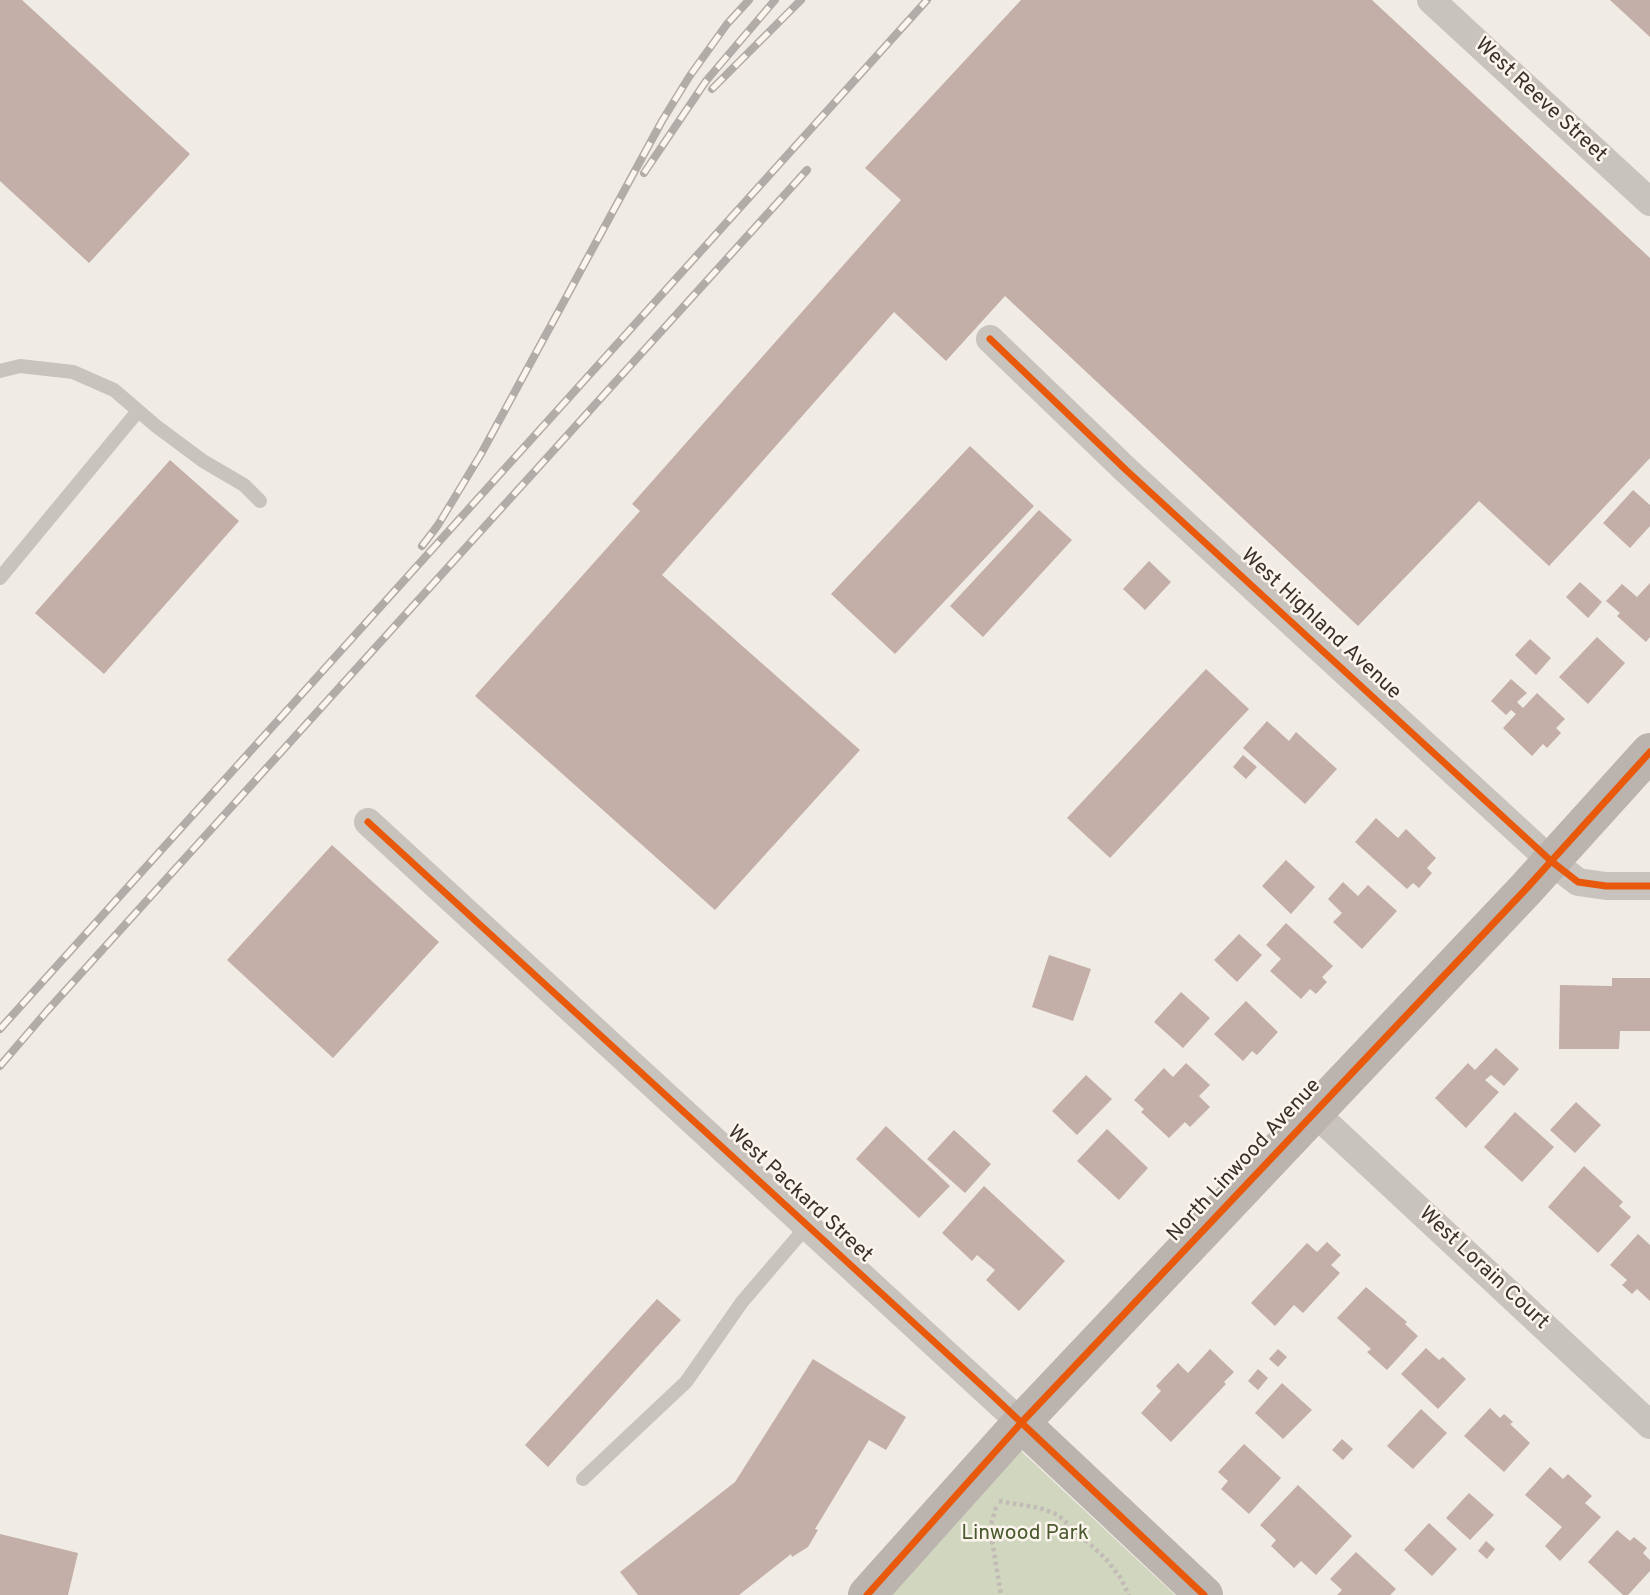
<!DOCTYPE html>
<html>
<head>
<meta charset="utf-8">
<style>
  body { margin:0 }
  canvas { display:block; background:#f0ebe5 }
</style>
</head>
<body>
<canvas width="1650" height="1595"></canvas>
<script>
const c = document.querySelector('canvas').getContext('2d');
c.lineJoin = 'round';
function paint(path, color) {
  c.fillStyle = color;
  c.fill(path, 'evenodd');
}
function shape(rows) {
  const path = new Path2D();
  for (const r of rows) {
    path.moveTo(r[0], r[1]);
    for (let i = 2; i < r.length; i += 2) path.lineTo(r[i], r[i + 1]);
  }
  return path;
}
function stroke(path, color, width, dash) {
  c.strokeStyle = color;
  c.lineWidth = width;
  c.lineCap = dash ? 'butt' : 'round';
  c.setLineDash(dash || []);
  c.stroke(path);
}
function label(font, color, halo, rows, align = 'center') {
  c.font = font + ' Overpass,sans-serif';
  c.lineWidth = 5;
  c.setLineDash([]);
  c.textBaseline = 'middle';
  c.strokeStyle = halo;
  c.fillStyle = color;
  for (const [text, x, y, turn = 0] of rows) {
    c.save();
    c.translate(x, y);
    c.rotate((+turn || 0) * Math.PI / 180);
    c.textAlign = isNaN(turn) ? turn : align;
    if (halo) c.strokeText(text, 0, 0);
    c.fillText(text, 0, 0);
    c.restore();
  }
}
paint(shape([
  [1021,1451,1175,1595,891,1595]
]), '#d1d6bf');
paint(shape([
  [0,0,22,0,190,154,89,263,0,181],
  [1021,0,1372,0,1650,258,1650,458,1549,566,1479,501,1358,626,1005,296,946,361,894,312,662,575,860,750,715,910,475,696,640,511,632,504,901,200,865,168],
  [1610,0,1650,0,1650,37],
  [970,446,1034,506,895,654,831,594],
  [170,460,239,521,104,674,35,613],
  [1633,490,1650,505,1650,526,1630,548,1603,523],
  [1039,510,1072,540,983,637,950,606],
  [1149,561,1171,582,1145,610,1123,589],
  [1580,582,1602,602,1588,618,1566,597],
  [1650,583,1650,637,1646,642,1617,616,1620,613,1606,601,1622,584,1637,597],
  [1597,637,1625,663,1588,704,1559,677],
  [1530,639,1551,658,1536,675,1515,655],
  [1206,669,1249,709,1110,858,1067,818],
  [1511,679,1527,693,1517,702,1523,708,1537,693,1565,719,1556,728,1561,733,1547,748,1543,744,1532,756,1503,728,1516,714,1511,710,1506,715,1491,701],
  [1267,721,1289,741,1296,732,1337,769,1305,804,1243,748],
  [1243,755,1257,767,1246,779,1233,767],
  [1376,818,1398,838,1406,829,1436,858,1427,868,1432,873,1419,888,1413,883,1407,889,1355,842],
  [332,845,439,942,333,1058,227,960],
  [1286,860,1315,887,1291,914,1262,886],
  [1343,882,1358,896,1368,885,1397,911,1362,949,1333,922,1342,913,1328,899],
  [1286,923,1333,966,1322,977,1327,982,1316,994,1310,989,1301,999,1270,971,1281,959,1266,945],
  [1239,934,1262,955,1237,982,1214,960],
  [1049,955,1091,969,1073,1021,1032,1007],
  [1612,978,1650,978,1650,1031,1620,1031,1619,1049,1559,1049,1560,985,1612,986],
  [1181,992,1210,1018,1183,1048,1154,1022],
  [1246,1001,1278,1032,1257,1055,1252,1051,1243,1061,1214,1034],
  [1496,1048,1519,1069,1504,1086,1491,1075,1485,1080,1499,1092,1466,1128,1435,1098,1468,1063,1475,1070],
  [1186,1063,1210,1085,1199,1096,1210,1107,1190,1127,1185,1122,1169,1138,1141,1112,1144,1109,1134,1100,1164,1068,1173,1077],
  [1086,1075,1112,1099,1077,1135,1052,1111],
  [1576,1102,1601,1125,1575,1153,1550,1130],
  [1515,1112,1554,1147,1522,1182,1484,1147],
  [886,1126,950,1186,919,1218,856,1159],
  [1107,1129,1148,1168,1119,1200,1077,1161],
  [954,1130,991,1164,965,1193,927,1159],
  [1584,1166,1623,1202,1619,1206,1631,1217,1598,1253,1548,1207],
  [984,1186,1065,1261,1019,1311,986,1280,995,1270,977,1255,972,1261,942,1233],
  [1638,1234,1650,1245,1650,1301,1637,1289,1632,1294,1622,1285,1627,1280,1610,1265],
  [1327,1242,1341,1255,1331,1265,1340,1273,1303,1313,1294,1305,1275,1326,1251,1303,1307,1243,1317,1252],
  [1366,1287,1407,1322,1405,1324,1418,1336,1387,1370,1367,1352,1371,1349,1337,1318],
  [657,1299,681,1320,548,1467,525,1445],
  [1426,1348,1439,1360,1443,1357,1466,1379,1438,1409,1401,1374],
  [1210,1349,1234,1372,1224,1382,1226,1384,1171,1442,1141,1413,1161,1391,1156,1386,1178,1363,1188,1373],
  [1278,1349,1287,1357,1278,1367,1269,1359],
  [813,1359,906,1417,886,1450,869,1440,815,1529,818,1530,808,1547,792,1557,791,1554,739,1595,638,1595,620,1572,735,1482],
  [1258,1369,1268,1378,1258,1390,1248,1381],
  [1282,1383,1312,1410,1283,1439,1255,1413],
  [1490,1408,1500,1418,1504,1414,1513,1422,1510,1424,1530,1443,1504,1472,1464,1436],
  [1421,1409,1447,1433,1413,1469,1387,1446],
  [1342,1439,1353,1449,1343,1460,1332,1450],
  [1244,1444,1281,1478,1249,1514,1221,1489,1228,1481,1218,1472],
  [1550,1467,1563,1479,1568,1474,1592,1496,1585,1503,1601,1517,1560,1561,1545,1546,1562,1527,1525,1495],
  [1298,1485,1352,1536,1316,1575,1301,1561,1294,1568,1271,1546,1276,1540,1260,1525],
  [1469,1493,1494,1515,1470,1540,1446,1518],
  [1429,1523,1457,1549,1432,1576,1404,1550],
  [1617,1530,1630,1541,1634,1537,1647,1548,1643,1553,1650,1560,1650,1571,1628,1595,1623,1595,1588,1562],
  [0,1534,78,1553,68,1595,0,1595],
  [1486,1541,1495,1549,1487,1559,1478,1551],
  [1356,1552,1396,1589,1390,1595,1337,1595,1342,1590,1330,1579]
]), '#c3afa7');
stroke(shape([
  [999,1501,1040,1508,1058,1515,1106,1559,1120,1577,1129,1595],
  [996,1507,990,1528,1001,1595]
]), '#c2bbb6', 4.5, [3.5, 3.5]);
stroke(shape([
  [0,371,20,366,73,372,114,390,156,426,203,461,244,485,260,501],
  [0,578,138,411],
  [583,1479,686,1382,742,1302,807,1226]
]), '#c9c3be', 14);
stroke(shape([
  [1431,0,1650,202],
  [990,339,1126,470,1551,861,1578,882,1606,886,1650,886],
  [368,822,1021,1423],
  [1315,1113,1650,1425]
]), '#c9c3be', 28);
stroke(shape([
  [1021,1423,1204,1595],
  [867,1595,1021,1423,1526,889,1650,752]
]), '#bab3ae', 38);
const rail = shape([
  [712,89,801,0],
  [644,173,706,81,775,0],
  [422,546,438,525,481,454,662,121,689,77,727,24,749,0],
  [0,1029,927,0],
  [0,1066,47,1011,807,170]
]);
stroke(rail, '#b1aca8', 8);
stroke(rail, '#fbf5ee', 5, [16]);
stroke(shape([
  [990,339,1126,470,1551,861,1578,882,1606,886,1650,886],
  [368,822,991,1394,1204,1595],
  [867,1595,1021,1423,1526,889,1650,752]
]), '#e8590c', 7);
label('21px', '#3b302b', '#fbf5ee', [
  ["West Reeve Street",1540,101,43],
  ["West Highland Avenue",1320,625,43],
  ["North Linwood Avenue",1245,1161,-47],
  ["West Packard Street",799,1195,43],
  ["West Lorain Court",1483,1269,43]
]);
label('21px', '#4a5a2e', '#fbf5ee', [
  ["Linwood Park",1025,1535]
]);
</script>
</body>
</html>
